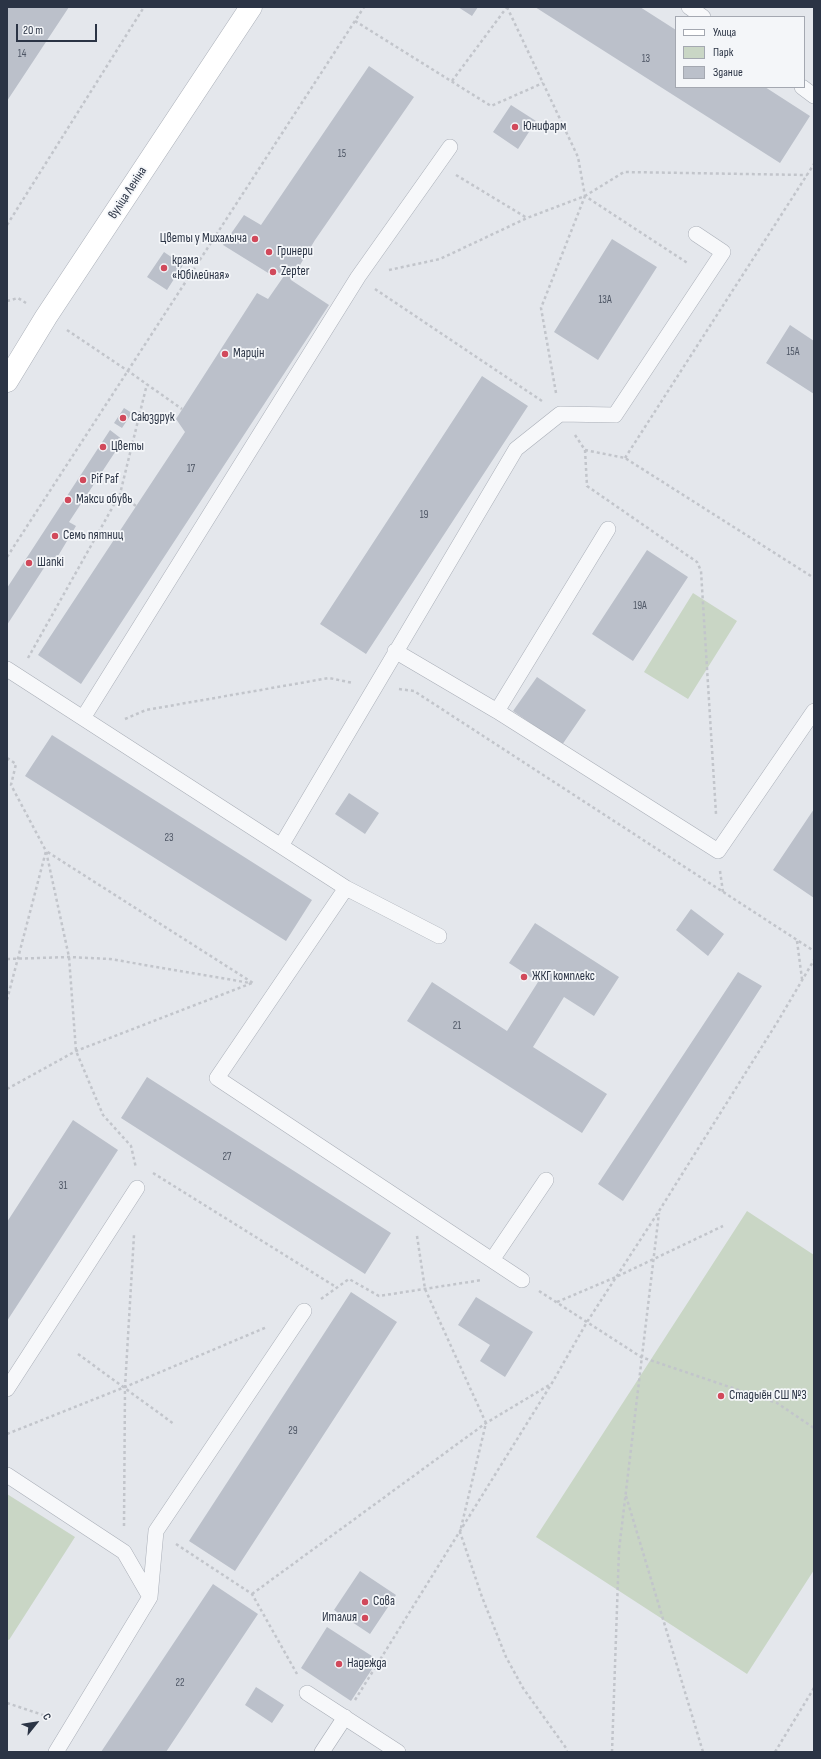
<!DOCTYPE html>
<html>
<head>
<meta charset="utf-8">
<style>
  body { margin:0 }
  #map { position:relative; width:821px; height:1759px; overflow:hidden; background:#e4e7ec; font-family:"Sofia Sans Condensed",sans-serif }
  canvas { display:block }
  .frame { position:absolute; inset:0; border:8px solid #2b3445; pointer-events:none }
  .legend { position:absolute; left:675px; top:16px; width:130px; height:72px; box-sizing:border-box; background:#f4f6f9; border:1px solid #a4a8b1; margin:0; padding:5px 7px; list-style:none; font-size:12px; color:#2b3445 }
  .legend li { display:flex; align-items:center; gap:8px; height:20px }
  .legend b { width:20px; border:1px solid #a4a8b1 }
  .north { position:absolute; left:16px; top:1703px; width:40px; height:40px; -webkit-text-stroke:3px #f4f6f9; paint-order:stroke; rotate:60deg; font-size:11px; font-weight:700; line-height:16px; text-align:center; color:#2b3445 }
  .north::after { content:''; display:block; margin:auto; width:14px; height:18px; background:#2b3445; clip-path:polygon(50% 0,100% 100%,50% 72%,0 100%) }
  .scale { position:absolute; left:16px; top:24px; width:81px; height:18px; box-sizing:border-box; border:2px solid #2b3445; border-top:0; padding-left:5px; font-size:12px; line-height:14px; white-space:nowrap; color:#2b3445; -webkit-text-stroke:3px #f4f6f9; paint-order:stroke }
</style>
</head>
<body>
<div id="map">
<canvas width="821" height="1759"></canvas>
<div class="frame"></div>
<ul class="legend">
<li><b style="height:5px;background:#fff"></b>Улица</li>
<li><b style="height:11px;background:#c9d6c5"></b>Парк</li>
<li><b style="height:11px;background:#bbc0ca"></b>Здание</li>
</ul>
<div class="north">С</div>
<div class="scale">20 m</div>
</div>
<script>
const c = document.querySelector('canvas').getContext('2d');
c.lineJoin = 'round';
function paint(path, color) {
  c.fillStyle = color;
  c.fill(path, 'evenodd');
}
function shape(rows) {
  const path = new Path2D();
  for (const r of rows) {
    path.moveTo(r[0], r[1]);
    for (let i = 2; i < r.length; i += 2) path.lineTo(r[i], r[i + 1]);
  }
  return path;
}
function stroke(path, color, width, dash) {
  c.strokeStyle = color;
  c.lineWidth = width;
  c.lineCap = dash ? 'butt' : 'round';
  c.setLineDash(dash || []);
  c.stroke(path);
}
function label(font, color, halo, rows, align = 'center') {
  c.font = font + ' "Sofia Sans Condensed",sans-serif';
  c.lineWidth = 3.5;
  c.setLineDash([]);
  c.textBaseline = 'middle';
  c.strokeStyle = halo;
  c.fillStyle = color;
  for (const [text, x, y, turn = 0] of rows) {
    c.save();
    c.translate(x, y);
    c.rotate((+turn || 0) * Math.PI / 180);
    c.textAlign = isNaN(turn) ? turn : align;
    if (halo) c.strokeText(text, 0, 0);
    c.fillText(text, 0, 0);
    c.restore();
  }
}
paint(shape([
  [693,593,737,621,688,699,644,672],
  [747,1211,814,1255,814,1570,747,1674,536,1537],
  [7,1494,75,1537,9,1640,7,1639]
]), '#c9d6c5');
paint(shape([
  [7,7,69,7,7,101],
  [458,7,478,7,472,16],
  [535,7,640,7,676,30,676,87,765,87,810,116,780,163],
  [369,66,414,97,315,240,291,280,329,305,81,684,38,655,185,432,176,419,257,293,268,299,284,276,276,271,273,276,223,245,244,215,261,225],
  [511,105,536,121,518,149,493,132],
  [612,239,657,267,598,360,554,332],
  [164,252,183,265,167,290,147,277],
  [790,325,814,341,814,394,766,363],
  [482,376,528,406,366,654,320,624],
  [124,408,132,413,122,428,114,423],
  [110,430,123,440,69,522,76,526,55,561,51,557,7,625,7,588],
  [647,550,688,577,633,661,592,634],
  [537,677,586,710,562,745,513,711],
  [52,735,312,900,286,941,25,776],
  [349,793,379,813,365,834,335,814],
  [814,809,814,898,773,870],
  [691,909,724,934,708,956,676,930],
  [535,923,619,977,594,1016,564,997,533,1047,607,1094,582,1133,407,1021,432,982,507,1031,538,982,509,963],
  [738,972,762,986,623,1201,598,1184],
  [147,1077,391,1233,365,1274,121,1118],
  [73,1120,118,1150,7,1321,7,1222],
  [351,1292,397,1322,235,1571,189,1541],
  [476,1297,533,1332,505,1377,480,1361,490,1345,458,1325],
  [360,1571,396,1595,370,1634,334,1610],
  [213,1584,258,1614,166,1752,101,1752],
  [327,1627,378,1660,351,1701,301,1668],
  [256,1687,284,1705,272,1723,245,1705]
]), '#bbc0ca');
const service = shape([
  [689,7,703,17],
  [802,87,814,96],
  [395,651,497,711,718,851,814,711],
  [7,669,346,888,439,936],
  [497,711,608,529],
  [83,718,358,277,450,147],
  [281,846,516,449,560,414,615,415,723,252,696,234],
  [346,888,217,1078,522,1280],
  [492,1260,546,1180],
  [7,1389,137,1188],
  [7,1475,124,1552,150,1597],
  [307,1693,398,1752],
  [56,1752,150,1597,156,1531,304,1311],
  [322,1752,345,1717]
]);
const secondary = shape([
  [7,381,46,317,251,7]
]);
stroke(service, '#a9aeb7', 16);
stroke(secondary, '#a9aeb7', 23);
stroke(shape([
  [507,7,578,157,585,196,689,264],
  [355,21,491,106,543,83],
  [452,81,507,7],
  [456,175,527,218],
  [7,225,144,7],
  [389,270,440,259,527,218,585,196,624,172,807,175],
  [375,289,542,401],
  [7,301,18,298,26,303],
  [67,330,128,371,182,409],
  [556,393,541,308,585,196],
  [575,435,585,450,587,486,697,562,701,571,716,814],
  [585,450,625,458,814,578],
  [625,458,814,164],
  [136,506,120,494,147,384],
  [7,557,364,7],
  [28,658,120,494],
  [399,689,414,691,814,951],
  [125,719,146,710,329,678,353,683],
  [7,758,16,764,11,785,46,851,69,957,76,1051,103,1115,131,1146,136,1168],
  [720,871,723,892],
  [797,941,802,979],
  [7,959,69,957,110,959,250,983],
  [7,1000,46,851,253,983],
  [7,1089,76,1051,252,983],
  [153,1173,336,1287],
  [417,1236,425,1289,486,1423,460,1532,482,1597,506,1657,523,1688,566,1748,567,1752],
  [539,1291,641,1357,777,1403,814,1428],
  [321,1299,349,1279,379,1296,482,1280],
  [557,1302,616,1277,723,1226],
  [78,1354,174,1424],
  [7,1434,125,1387,267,1327],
  [626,1496,703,1752],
  [124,1526,125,1387,134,1235],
  [176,1544,252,1594,297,1674],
  [252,1594,486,1423,551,1384],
  [355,1700,552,1383,587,1322,659,1211,778,1021,814,960],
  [7,1703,52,1718],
  [612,1752,619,1550,659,1213],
  [775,1752,814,1688]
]), '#c2c5cb', 2.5, [3, 3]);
stroke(service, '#f7f8fa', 15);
stroke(secondary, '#fff', 22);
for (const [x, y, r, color] of [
  [515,127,4,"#d1495b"],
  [255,239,4,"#d1495b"],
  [269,252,4,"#d1495b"],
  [164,268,4,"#d1495b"],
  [273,272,4,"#d1495b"],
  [225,354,4,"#d1495b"],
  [123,418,4,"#d1495b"],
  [103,447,4,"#d1495b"],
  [83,480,4,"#d1495b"],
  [68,500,4,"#d1495b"],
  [55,536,4,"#d1495b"],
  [29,563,4,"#d1495b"],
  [524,977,4,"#d1495b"],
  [721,1396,4,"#d1495b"],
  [365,1602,4,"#d1495b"],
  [365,1618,4,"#d1495b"],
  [339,1664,4,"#d1495b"]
]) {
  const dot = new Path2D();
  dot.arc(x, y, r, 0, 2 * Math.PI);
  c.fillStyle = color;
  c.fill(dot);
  stroke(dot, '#f4f6f9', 1.5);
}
label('11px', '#4f5766', null, [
  ["14",22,54],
  ["13",646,59],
  ["15",342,154],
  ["13А",605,300],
  ["15А",793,352],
  ["17",191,469],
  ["19",424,515],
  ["19А",640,606],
  ["23",169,838],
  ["21",457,1026],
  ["27",227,1157],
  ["31",63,1186],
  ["29",293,1431],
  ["22",180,1683]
]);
label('13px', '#2b3445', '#f4f6f9', [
  ["Юнифарм",523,127],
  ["Цветы у Михалыча",247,239,"right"],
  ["Гринери",277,252],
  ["крама",172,261],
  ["«Юбілейная»",172,276],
  ["Zepter",281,272],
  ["Марцін",233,354],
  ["Саюздрук",131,418],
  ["Цветы",111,447],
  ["Pif Paf",91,480],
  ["Макси обувь",76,500],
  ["Семь пятниц",63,536],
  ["Шапкі",37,563],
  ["ЖКГ комплекс",532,977],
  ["Стадыён СШ №3",729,1396],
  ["Сова",373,1602],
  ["Италия",357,1618,"right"],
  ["Надежда",347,1664]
], 'left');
label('13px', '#2b3445', '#f4f6f9', [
  ["вуліца Леніна",128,193,-57]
]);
</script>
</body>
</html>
